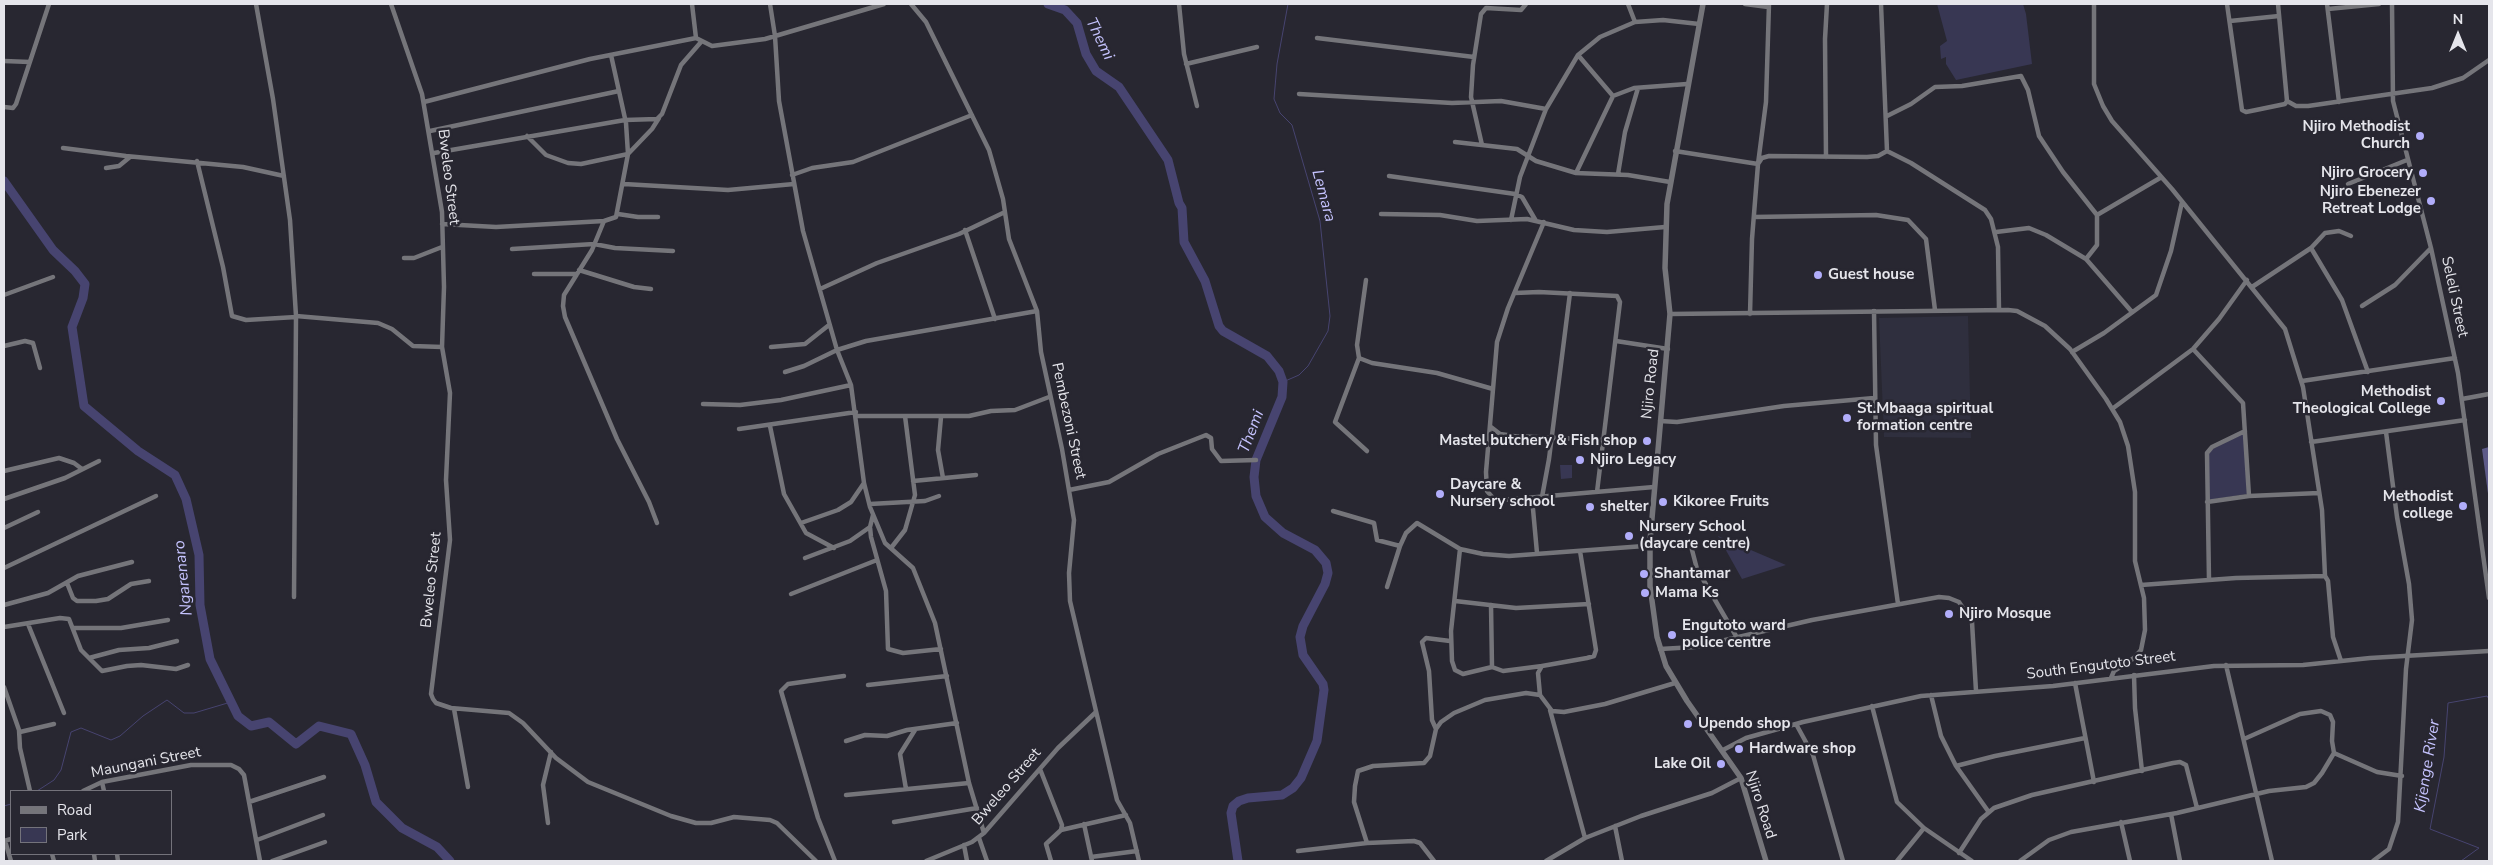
<!DOCTYPE html>
<html>
<head>
<meta charset="utf-8">
<style>
  body { margin:0 }
  #map { position:relative; width:2493px; height:865px; overflow:hidden; background:#282731; font-family:"Nunito Sans",sans-serif }
  canvas { display:block }
  .frame { position:absolute; inset:0; border:5px solid #e5e5eb; pointer-events:none }
  .legend { position:absolute; left:10px; top:790px; width:162px; height:65px; box-sizing:border-box; background:#282731; border:1px solid #74737b; margin:0; padding:6px 9px; list-style:none; font-size:15px; color:#e5e5eb }
  .legend li { display:flex; align-items:center; gap:10px; height:25px }
  .legend b { width:25px; border:1px solid #74737b }
  .north { position:absolute; left:2433px; top:10px; width:50px; height:50px; -webkit-text-stroke:4px #282731; paint-order:stroke; rotate:0deg; font-size:14px; font-weight:700; line-height:20px; text-align:center; color:#e5e5eb }
  .north::after { content:''; display:block; margin:auto; width:18px; height:22px; background:#e5e5eb; clip-path:polygon(50% 0,100% 100%,50% 72%,0 100%) }
</style>
</head>
<body>
<div id="map">
<canvas width="2493" height="865"></canvas>
<div class="frame"></div>
<ul class="legend">
<li><b style="height:6px;background:#75757a"></b>Road</li>
<li><b style="height:14px;background:#383753"></b>Park</li>
</ul>
<div class="north">N</div>
</div>
<script>
const c = document.querySelector('canvas').getContext('2d');
c.lineJoin = 'round';
function paint(path, color) {
  c.fillStyle = color;
  c.fill(path, 'evenodd');
}
function shape(rows) {
  const path = new Path2D();
  for (const r of rows) {
    path.moveTo(r[0], r[1]);
    for (let i = 2; i < r.length; i += 2) path.lineTo(r[i], r[i + 1]);
  }
  return path;
}
function stroke(path, color, width, dash) {
  c.strokeStyle = color;
  c.lineWidth = width;
  c.lineCap = dash ? 'butt' : 'round';
  c.setLineDash(dash || []);
  c.stroke(path);
}
function label(font, color, halo, rows, align = 'center') {
  c.font = font + ' "Nunito Sans",sans-serif';
  c.lineWidth = 5;
  c.setLineDash([]);
  c.textBaseline = 'middle';
  c.strokeStyle = halo;
  c.fillStyle = color;
  for (const [text, x, y, turn = 0] of rows) {
    c.save();
    c.translate(x, y);
    c.rotate((+turn || 0) * Math.PI / 180);
    c.textAlign = isNaN(turn) ? turn : align;
    if (halo) c.strokeText(text, 0, 0);
    c.fillText(text, 0, 0);
    c.restore();
  }
}
paint(shape([
  [1968,316,1971,438,1884,437,1879,318]
]), '#2f2f3e');
paint(shape([
  [1937,4,2023,4,2026,14,2032,64,1956,80,1946,64,1946,57,1941,59,1940,46,1947,41],
  [2244,433,2247,494,2208,500,2209,451],
  [1560,465,1572,465,1572,478,1561,479],
  [1718,536,1786,565,1742,579]
]), '#383753');
paint(shape([
  [2489,447,2489,501,2482,449]
]), '#5d5a88');
stroke(shape([
  [1283,382,1299,375,1308,366,1328,331,1330,316,1320,221,1292,125,1280,113,1274,99,1277,64,1288,4],
  [37,791,54,780,61,770,71,732,81,728,111,740,120,736,143,716,167,700,184,713,194,713,231,702],
  [4,806,11,804],
  [2461,861,2479,848,2430,829,2444,757,2448,703,2487,696,2489,699]
]), '#474470', 1);
stroke(shape([
  [1048,4,1065,10,1077,23,1086,54,1096,71,1119,87,1168,160,1179,203,1182,208,1184,242,1205,281,1219,326,1223,331,1267,356,1279,371,1283,382,1282,397,1256,460,1254,477,1256,496,1265,517,1283,533,1315,550,1326,563,1328,573,1325,584,1303,626,1300,637,1303,655,1323,684,1324,690,1317,741,1301,778,1293,788,1282,795,1248,798,1239,801,1233,806,1231,813,1238,861],
  [4,181,53,250,75,271,85,284,83,298,72,327,84,406,138,451,175,475,186,499,199,555,200,605,210,659,238,716,251,726,269,722,296,744,319,726,351,734,365,765,376,802,402,828,437,847,450,861]
]), '#474470', 9);
stroke(shape([
  [256,4,273,99,290,220,296,316,378,323,392,329,413,346,442,347],
  [391,4,422,94,442,212,444,287,442,347,450,393,446,480,450,540,431,694,433,699,436,703,451,708,509,713,523,723,556,758,588,782,671,816,696,823,711,823,734,817,770,820,777,823,816,861],
  [692,4,696,38],
  [770,4,775,36,779,101,803,231,837,350,851,385,864,483,870,507,885,543,913,568,935,623,969,783,984,833],
  [911,4,926,22,989,150,1003,199,1009,239,1037,311,1041,352,1062,449,1074,520,1069,573,1070,601,1117,800,1130,823,1139,861],
  [1179,4,1184,54,1197,106],
  [1628,4,1635,22],
  [1745,4,1768,7],
  [1881,4,1887,151,1911,163,1985,210,1991,219,1998,247,1999,310],
  [2094,4,2094,84,2103,106,2112,121,2172,189,2285,329,2303,387,2322,510,2325,576],
  [2227,4,2242,110,2246,112,2256,110,2285,104,2287,101],
  [2278,4,2287,101],
  [2327,4,2339,102],
  [2392,4,2393,101,2431,248,2458,373,2489,598],
  [2328,9,2379,4],
  [2230,21,2279,16],
  [1317,38,1474,57],
  [1578,55,1613,96,1634,88,1687,84],
  [4,61,30,62],
  [1186,64,1257,47],
  [1299,94,1452,103,1501,101,1546,109],
  [2287,101,2296,106,2308,106,2432,88,2463,78,2489,60],
  [424,102,590,59,696,38,712,46,765,39,884,4],
  [4,107,13,108,16,104,49,4],
  [1887,116,1911,104,1935,87,1962,86,2021,76,2028,90,2039,136,2063,172,2097,215],
  [430,131,619,91],
  [527,136,546,155,568,163,581,164,628,154,652,129,659,118],
  [1455,142,1517,149,1536,161,1576,173,1628,175,1670,182],
  [1482,145,1471,97,1473,65,1481,14,1486,8,1521,10,1526,4],
  [63,148,126,156,243,167,284,176],
  [1675,151,1758,164,1762,158,1769,156,1867,157,1878,156,1887,151],
  [434,153,625,120,657,119,662,114,681,65,701,42],
  [1826,157,1825,39,1827,4],
  [197,161,223,267,232,316,246,320,296,317,294,597],
  [106,168,119,166,130,157],
  [1576,173,1613,96],
  [1618,174,1625,132,1638,88],
  [792,175,812,168,853,162,972,115],
  [1389,176,1515,194,1522,197,1536,221],
  [624,184,728,190,794,184],
  [2348,184,2407,160],
  [618,214,638,217,658,217],
  [1381,214,1440,215,1477,221,1527,219,1574,230,1607,232,1665,227],
  [1754,217,1876,215,1908,220,1926,239,1935,310],
  [1511,220,1520,177,1546,109,1578,55,1600,37,1635,22,1663,20,1699,24],
  [604,221,592,250,564,295,563,306,565,317,617,439,649,502,657,523],
  [1544,222,1508,308,1497,342,1486,472,1487,491,1493,498,1502,500,1654,487],
  [442,224,496,227,604,221,616,217,628,154,626,123,611,55],
  [965,230,995,319],
  [1996,232,2029,228,2046,235,2086,259,2132,312],
  [2311,248,2342,300,2368,372],
  [512,249,594,244,615,248,673,251],
  [404,258,414,258,442,247],
  [2086,259,2097,245,2097,215,2160,178],
  [579,270,634,287,651,289],
  [534,274,577,274],
  [1366,280,1357,345,1359,358,1372,363,1437,373,1493,389],
  [2252,287,2311,248,2325,233,2339,231,2351,236],
  [820,289,877,263,959,234,1005,212],
  [1515,293,1539,292,1617,296,1620,302,1597,492],
  [4,295,53,277],
  [2362,306,2395,285,2431,248],
  [1874,311,1876,445,1898,604],
  [1670,314,2008,310,2017,311,2045,326,2070,349,2106,399,2120,422,2128,446,2135,492,2135,561,2144,598,2145,630,2141,650,2134,658,2114,671,2111,678],
  [1750,314,1752,239,1758,164,1766,102,1769,4],
  [1616,341,1668,349],
  [4,346,25,341,33,343,40,368],
  [771,347,805,344,829,325],
  [2193,349,2243,403,2249,496],
  [2072,352,2104,333,2156,295,2171,251,2182,202],
  [1359,358,1335,422,1367,451],
  [785,372,804,366,837,350,866,341,1037,311],
  [2302,381,2455,358],
  [2462,399,2489,394],
  [703,404,740,405,781,400,851,385],
  [2112,409,2193,349,2219,319,2247,280],
  [856,416,969,416,991,411,1015,410,1049,397],
  [941,417,938,450,943,478],
  [1660,421,1677,422,1784,406,1874,398],
  [770,426,784,494,806,533,834,548],
  [1491,427,1500,434,1514,436,1602,440],
  [739,429,856,412],
  [2311,442,2465,420],
  [4,471,59,458,74,463,82,469],
  [913,481,976,475],
  [1069,490,1109,482,1158,454,1206,435,1211,438,1212,449,1221,461,1256,460],
  [1542,497,1549,459,1570,293],
  [1532,498,1537,553],
  [4,499,65,478,99,461],
  [2207,502,2249,496,2319,493],
  [870,504,925,501,939,496],
  [1333,511,1374,523,1377,540,1400,546],
  [873,515,870,527,871,537,886,591,888,649,903,653,941,649],
  [801,523,838,510,851,502,864,483],
  [4,528,38,512],
  [891,548,905,530,915,495,905,416],
  [1460,549,1451,631,1452,661,1455,670,1463,674,1492,667],
  [805,558,850,541,870,527],
  [4,568,156,496],
  [2209,580,2207,453,2212,447,2245,431],
  [67,583,73,598,77,601,96,601,108,599,131,584,149,581],
  [2141,585,2236,578,2325,576,2328,581,2333,637,2341,661],
  [1387,587,1400,546,1406,533,1417,523,1460,549,1483,554,1509,556,1685,543,1691,546,1697,569,1736,636],
  [791,594,877,560],
  [1455,601,1516,608,1589,604],
  [4,605,48,593,78,576,132,562],
  [1491,605,1492,667,1503,671,1542,666],
  [28,624,64,713],
  [4,627,60,618,69,619,81,650,102,671,127,666,141,665,176,669,188,665],
  [73,628,121,628,168,620],
  [1660,649,1695,647,1812,620,1939,597,1949,598,1959,602,1972,622,1976,691],
  [89,658,119,650,149,648,177,641],
  [2226,665,2272,861],
  [2134,675,2135,708,2142,771],
  [2075,683,2094,782],
  [868,685,947,676],
  [4,687,19,730,20,748,30,791],
  [1540,695,1538,673,1542,666,1587,658,1594,656,1596,650,1580,551],
  [1931,695,1941,736,1956,766,1988,811],
  [1872,706,1897,802,1924,828,1972,861],
  [454,709,468,787],
  [1550,710,1585,838],
  [1796,724,1813,755,1843,861],
  [1436,729,1432,720,1429,671,1422,642,1426,638,1450,641],
  [20,732,54,724],
  [2244,739,2300,714,2321,711,2330,715,2333,722,2332,741,2334,753,2377,772,2402,776],
  [846,741,865,735,887,736,907,730,957,723],
  [1723,750,1746,738,1803,722,1921,696,2053,686,2214,666,2303,665,2370,658,2489,651],
  [1956,766,1995,756,2085,738],
  [1040,769,1062,825,1061,830,1046,844,1051,861],
  [102,782,104,791],
  [906,789,900,754,915,730],
  [83,791,102,782,191,765,231,765,239,769,244,775,260,861],
  [846,795,969,783],
  [249,802,324,777],
  [2171,814,2180,861],
  [894,822,977,808],
  [2121,822,2130,861],
  [548,823,543,785,551,752],
  [1084,824,1092,861],
  [1615,826,1622,861],
  [1061,830,1126,815],
  [979,838,987,861],
  [257,840,323,815],
  [4,841,11,839],
  [5,841,11,861],
  [1367,843,1354,802,1355,786,1358,771,1373,766,1424,763,1430,756,1436,729,1441,722,1454,713,1485,700,1526,693,1540,695,1552,711,1564,712,1605,704,1675,683],
  [964,845,967,861],
  [1298,851,1367,843,1414,841,1420,843,1434,861],
  [1959,853,1981,819,1994,808,2032,795,2173,763,2180,762,2186,765,2197,808],
  [52,854,54,861],
  [94,854,95,861],
  [117,854,118,861],
  [1091,857,1137,851],
  [272,861,325,842],
  [835,861,818,818,781,691,788,684,844,676],
  [926,861,972,842,984,833,1058,748,1096,712],
  [1546,861,1585,838,1641,816,1712,793,1741,778],
  [1897,861,1924,828],
  [2020,861,2049,840,2071,832,2177,813,2269,791,2306,787,2314,783,2322,773,2334,753],
  [2373,861,2389,849,2398,822,2406,669,2412,620,2409,584,2397,517,2386,432]
]), '#75757a', 4.5);
stroke(shape([
  [1703,4,1667,204,1665,268,1670,314,1650,541,1650,586,1657,637,1666,666,1687,701,1741,778,1766,861]
]), '#75757a', 5.5);
for (const [x, y, r, color] of [
  [2420,136,5,"#b1adfa"],
  [2423,173,5,"#b1adfa"],
  [2431,201,5,"#b1adfa"],
  [1818,275,5,"#b1adfa"],
  [2441,401,5,"#b1adfa"],
  [1847,418,5,"#b1adfa"],
  [1647,441,5,"#b1adfa"],
  [1580,460,5,"#b1adfa"],
  [1440,494,5,"#b1adfa"],
  [1663,502,5,"#b1adfa"],
  [2463,506,5,"#b1adfa"],
  [1590,507,5,"#b1adfa"],
  [1629,536,5,"#b1adfa"],
  [1644,574,5,"#b1adfa"],
  [1645,593,5,"#b1adfa"],
  [1949,614,5,"#b1adfa"],
  [1672,635,5,"#b1adfa"],
  [1688,724,5,"#b1adfa"],
  [1739,749,5,"#b1adfa"],
  [1721,764,5,"#b1adfa"]
]) {
  const dot = new Path2D();
  dot.arc(x, y, r, 0, 2 * Math.PI);
  c.fillStyle = color;
  c.fill(dot);
  stroke(dot, '#282731', 2);
}
label('bold 15px', '#e5e5eb', '#282731', [
  ["Njiro Methodist",2410,127,"right"],
  ["Church",2410,144,"right"],
  ["Njiro Grocery",2413,173,"right"],
  ["Njiro Ebenezer",2421,192,"right"],
  ["Retreat Lodge",2421,209,"right"],
  ["Guest house",1828,275],
  ["Methodist",2431,392,"right"],
  ["Theological College",2431,409,"right"],
  ["St.Mbaaga spiritual",1857,409],
  ["formation centre",1857,426],
  ["Mastel butchery & Fish shop",1637,441,"right"],
  ["Njiro Legacy",1590,460],
  ["Daycare &",1450,485],
  ["Nursery school",1450,502],
  ["Methodist",2453,497,"right"],
  ["college",2453,514,"right"],
  ["Kikoree Fruits",1673,502],
  ["shelter",1600,507],
  ["Nursery School",1639,527],
  ["(daycare centre)",1639,544],
  ["Shantamar",1654,574],
  ["Mama Ks",1655,593],
  ["Njiro Mosque",1959,614],
  ["Engutoto ward",1682,626],
  ["police centre",1682,643],
  ["Upendo shop",1698,724],
  ["Hardware shop",1749,749],
  ["Lake Oil",1711,764,"right"]
], 'left');
label('15px', '#e5e5eb', '#282731', [
  ["Bweleo Street",448,177,83],
  ["Seleli Street",2454,297,78],
  ["Njiro Road",1651,384,-84],
  ["Pembezoni Street",1068,421,78],
  ["Bweleo Street",432,580,-84],
  ["South Engutoto Street",2101,666,-7],
  ["Maungani Street",146,763,-11],
  ["Bweleo Street",1007,787,-49],
  ["Njiro Road",1760,805,72]
]);
label('italic 16px', '#c5c3fe', '#282731', [
  ["Themi",1099,39,64],
  ["Lemara",1323,196,75],
  ["Themi",1252,432,-69],
  ["Ngarenaro",184,578,-96],
  ["Kijenge River",2428,766,-81]
]);
</script>
</body>
</html>
